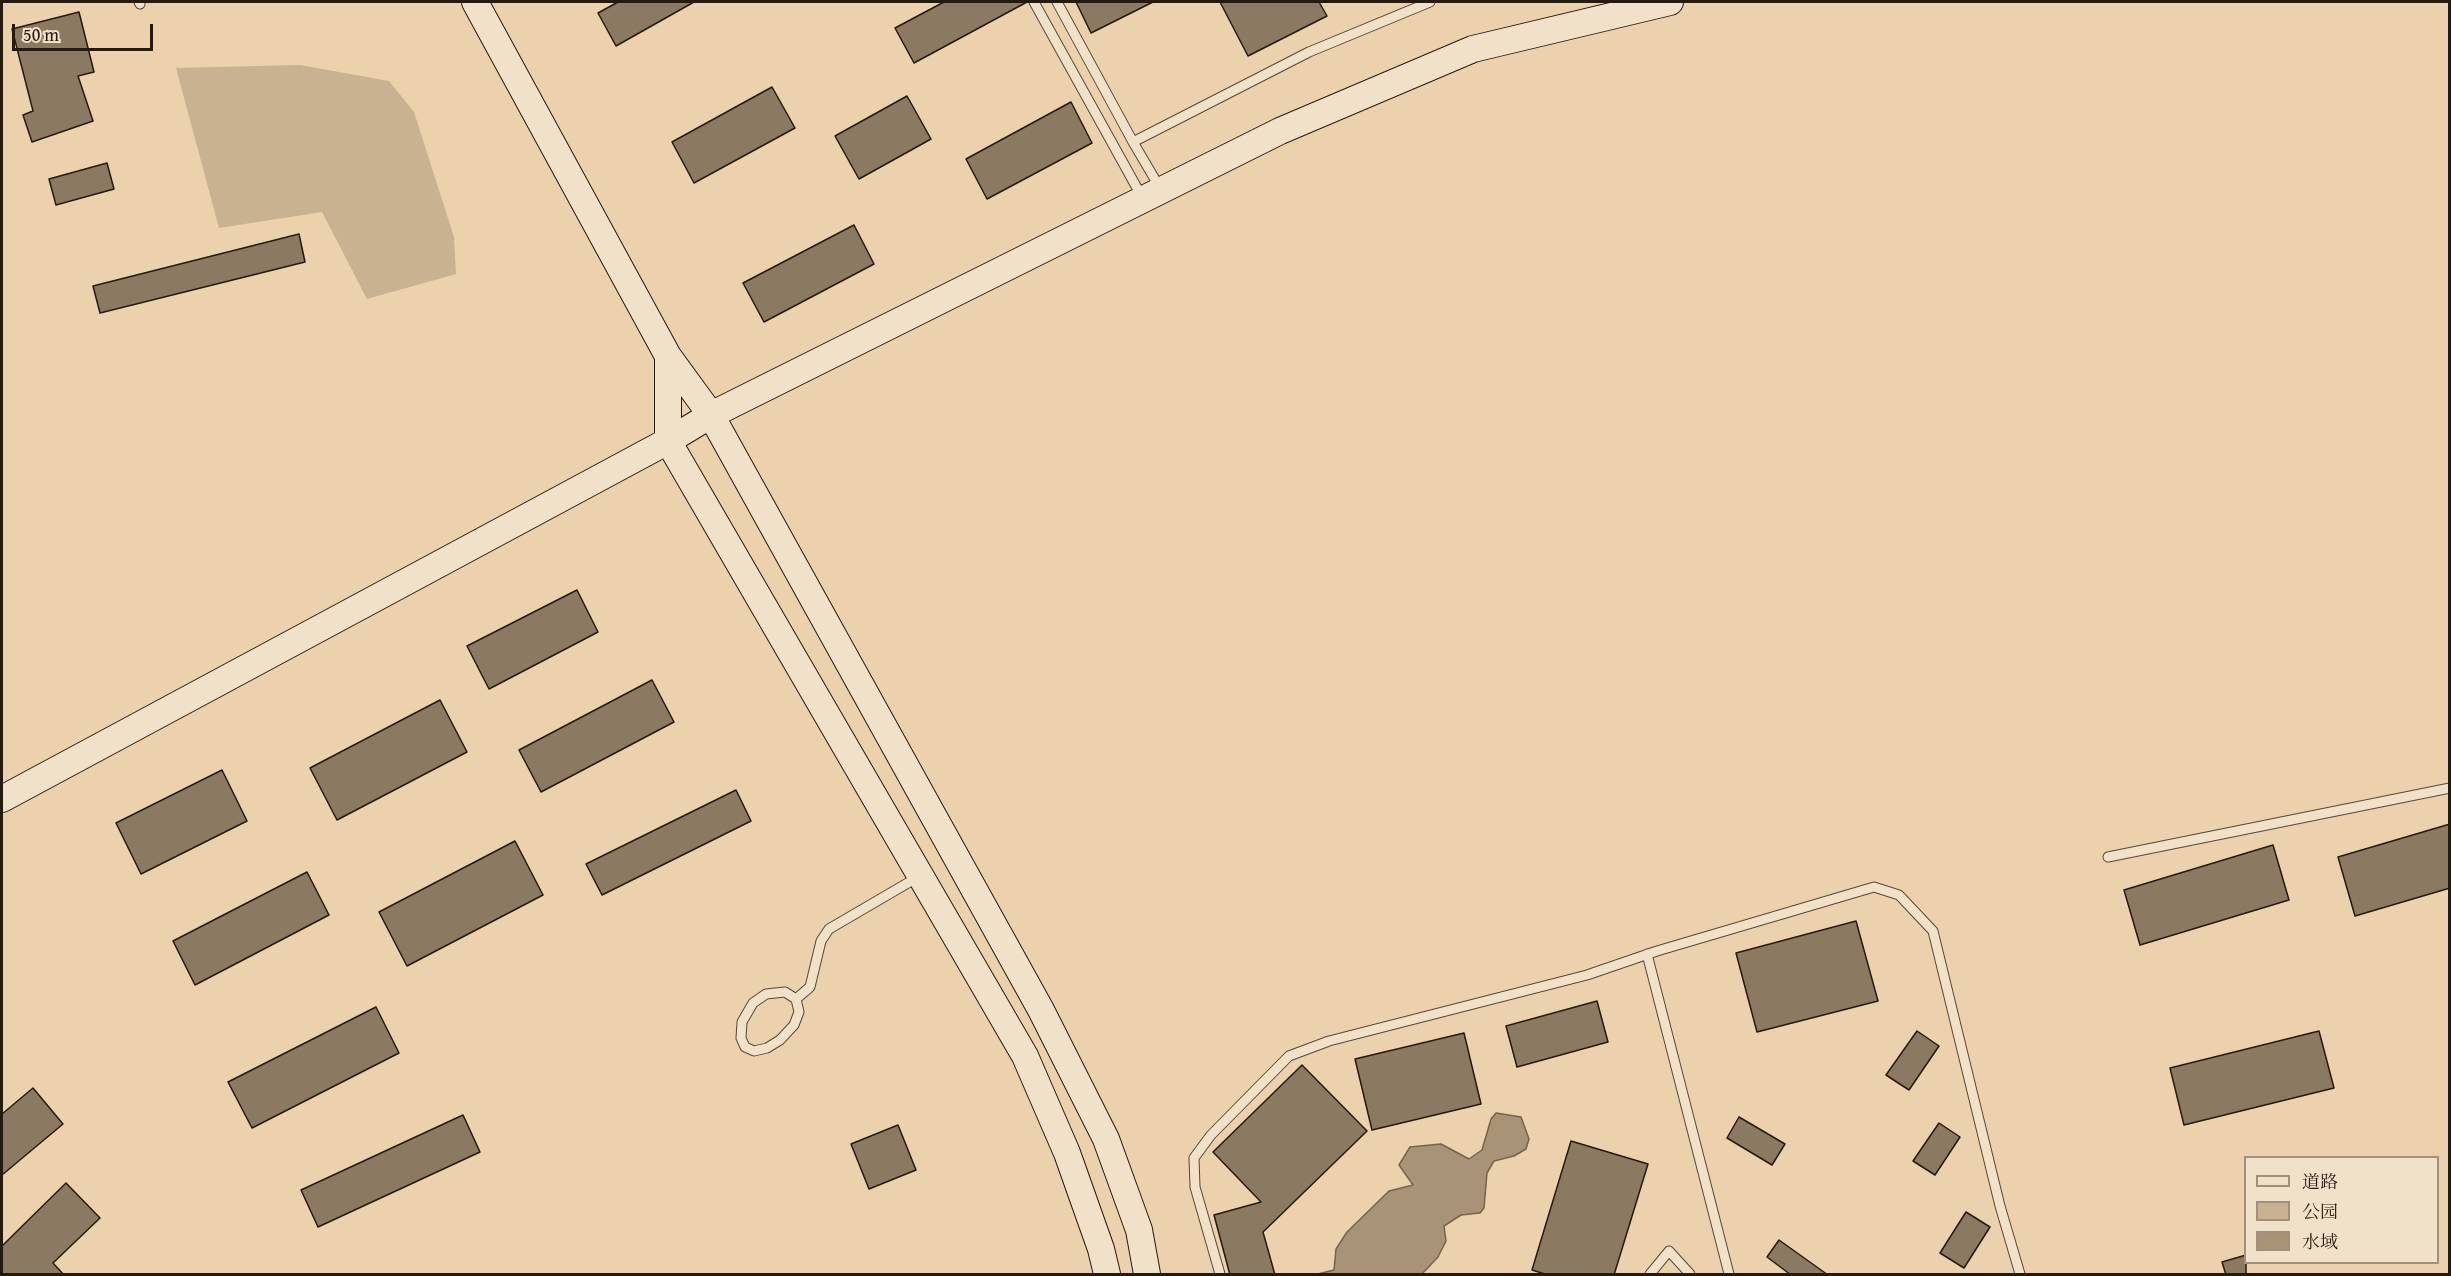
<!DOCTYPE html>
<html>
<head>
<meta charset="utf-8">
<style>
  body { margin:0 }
  #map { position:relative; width:2451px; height:1276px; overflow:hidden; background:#ebd1ac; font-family:"Gentium Book Plus","Noto Serif SC",serif }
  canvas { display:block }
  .frame { position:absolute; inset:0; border:3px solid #251a10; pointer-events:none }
  .legend { position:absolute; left:2244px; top:1156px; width:195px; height:108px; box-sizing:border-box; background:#f2e1c9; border:2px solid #a0917f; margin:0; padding:8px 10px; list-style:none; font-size:18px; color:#251a10 }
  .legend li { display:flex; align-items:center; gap:12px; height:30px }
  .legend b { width:30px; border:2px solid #a0917f }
  .scale { position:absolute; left:12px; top:24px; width:141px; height:27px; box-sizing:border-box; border:3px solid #251a10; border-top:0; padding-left:8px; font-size:18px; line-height:21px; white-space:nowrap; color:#251a10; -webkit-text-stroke:4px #f2e1c9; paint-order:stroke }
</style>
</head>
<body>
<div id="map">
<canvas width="2451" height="1276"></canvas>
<div class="frame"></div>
<ul class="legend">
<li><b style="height:8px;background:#f2e1c9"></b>道路</li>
<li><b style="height:16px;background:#c9b291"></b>公园</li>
<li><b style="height:16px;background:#a89377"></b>水域</li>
</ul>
<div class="scale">50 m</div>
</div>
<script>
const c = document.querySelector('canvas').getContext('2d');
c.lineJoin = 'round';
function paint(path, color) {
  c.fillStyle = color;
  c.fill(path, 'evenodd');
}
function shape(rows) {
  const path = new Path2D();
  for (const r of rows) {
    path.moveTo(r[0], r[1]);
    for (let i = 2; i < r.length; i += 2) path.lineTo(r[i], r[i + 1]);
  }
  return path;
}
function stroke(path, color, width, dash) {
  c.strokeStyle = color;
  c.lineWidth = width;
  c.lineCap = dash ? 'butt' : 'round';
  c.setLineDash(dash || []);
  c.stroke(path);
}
paint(shape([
  [300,65,389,81,414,112,454,237,456,274,367,299,322,212,219,228,176,68]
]), '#c9b291');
const water = shape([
  [1496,1113,1521,1117,1529,1139,1526,1149,1514,1156,1494,1161,1487,1173,1484,1208,1480,1213,1461,1215,1444,1226,1446,1241,1438,1257,1422,1274,1318,1274,1334,1270,1336,1249,1347,1232,1389,1191,1413,1185,1399,1165,1410,1147,1441,1144,1469,1159,1482,1150,1491,1119,1496,1113]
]);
paint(water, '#a89377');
stroke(water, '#74634e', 1.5);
const building = shape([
  [618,2,694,2,616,46,598,13,618,2],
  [944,2,1027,2,914,63,895,28,944,2],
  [1076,2,1153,2,1091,33,1076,2],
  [1220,2,1319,2,1327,16,1248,56,1220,2],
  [79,12,94,72,78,76,93,121,32,142,23,115,33,111,12,29,79,12],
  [772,87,795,128,694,183,672,142,772,87],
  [907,96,931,139,859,179,835,136,907,96],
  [1071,102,1092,143,987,199,966,159,1071,102],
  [107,163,114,189,56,205,49,179,107,163],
  [854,225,874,264,764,322,743,283,854,225],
  [299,234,305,262,100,313,93,286,299,234],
  [577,590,598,632,489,689,467,646,577,590],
  [652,680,674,722,541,792,519,750,652,680],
  [440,700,467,752,337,820,310,768,440,700],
  [222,770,247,821,141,874,116,823,222,770],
  [736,790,751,821,602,895,586,864,736,790],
  [2450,824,2450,888,2355,916,2338,857,2450,824],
  [515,841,543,895,407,966,379,912,515,841],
  [2273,845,2289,900,2140,945,2124,890,2273,845],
  [307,872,329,915,195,985,173,941,307,872],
  [1856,921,1878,1001,1757,1032,1736,953,1856,921],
  [1597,1001,1608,1042,1517,1067,1506,1026,1597,1001],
  [376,1007,399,1053,252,1128,228,1082,376,1007],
  [1917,1031,1939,1046,1909,1090,1886,1075,1917,1031],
  [2319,1031,2334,1088,2184,1125,2170,1068,2319,1031],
  [1464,1033,1481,1104,1372,1130,1355,1059,1464,1033],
  [1302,1065,1367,1131,1263,1232,1275,1275,1230,1275,1214,1215,1261,1202,1213,1152,1302,1065],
  [33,1088,63,1124,2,1175,2,1114,33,1088],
  [463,1115,480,1152,318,1227,301,1190,463,1115],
  [1739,1117,1785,1144,1772,1165,1727,1138,1739,1117],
  [1939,1123,1960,1137,1935,1175,1913,1161,1939,1123],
  [898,1125,916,1170,869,1189,851,1144,898,1125],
  [1571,1141,1648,1164,1614,1275,1548,1275,1532,1270,1571,1141],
  [66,1183,100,1218,53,1263,64,1275,2,1275,2,1246,66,1183],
  [1966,1212,1990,1227,1964,1268,1940,1253,1966,1212],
  [1779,1240,1828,1275,1791,1275,1767,1257,1779,1240],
  [2246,1255,2246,1275,2226,1275,2222,1262,2246,1255]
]);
paint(building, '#8c7961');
stroke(building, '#251a10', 1.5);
const lane = shape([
  [139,2,140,4],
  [1034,2,1142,197],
  [1057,2,1133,142],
  [1160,188,1133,142,1309,52,1430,2],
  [2108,857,2450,788],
  [1647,954,1729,1274],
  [785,992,796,999,799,1012,794,1025,780,1040,767,1048,754,1051,745,1047,741,1038,742,1022,753,1003,766,994,785,992],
  [796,999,810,987,821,941,829,929,918,877],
  [1220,1274,1195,1187,1194,1158,1211,1135,1289,1056,1329,1041,1587,975,1657,951,1874,887,1899,895,1933,931,2000,1206,2020,1274],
  [1650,1274,1669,1251,1690,1274]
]);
const secondary = shape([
  [475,2,668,356],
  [2,799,668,441,711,415,1280,131,1473,49,1670,2],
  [1107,1274,1101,1249,1067,1153,1025,1056,668,441,668,356,711,415,1041,1010,1106,1139,1139,1230,1147,1274]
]);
stroke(lane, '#564837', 11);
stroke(secondary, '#251a10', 28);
stroke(lane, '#f2e1c9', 9);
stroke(secondary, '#f2e1c9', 26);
</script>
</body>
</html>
